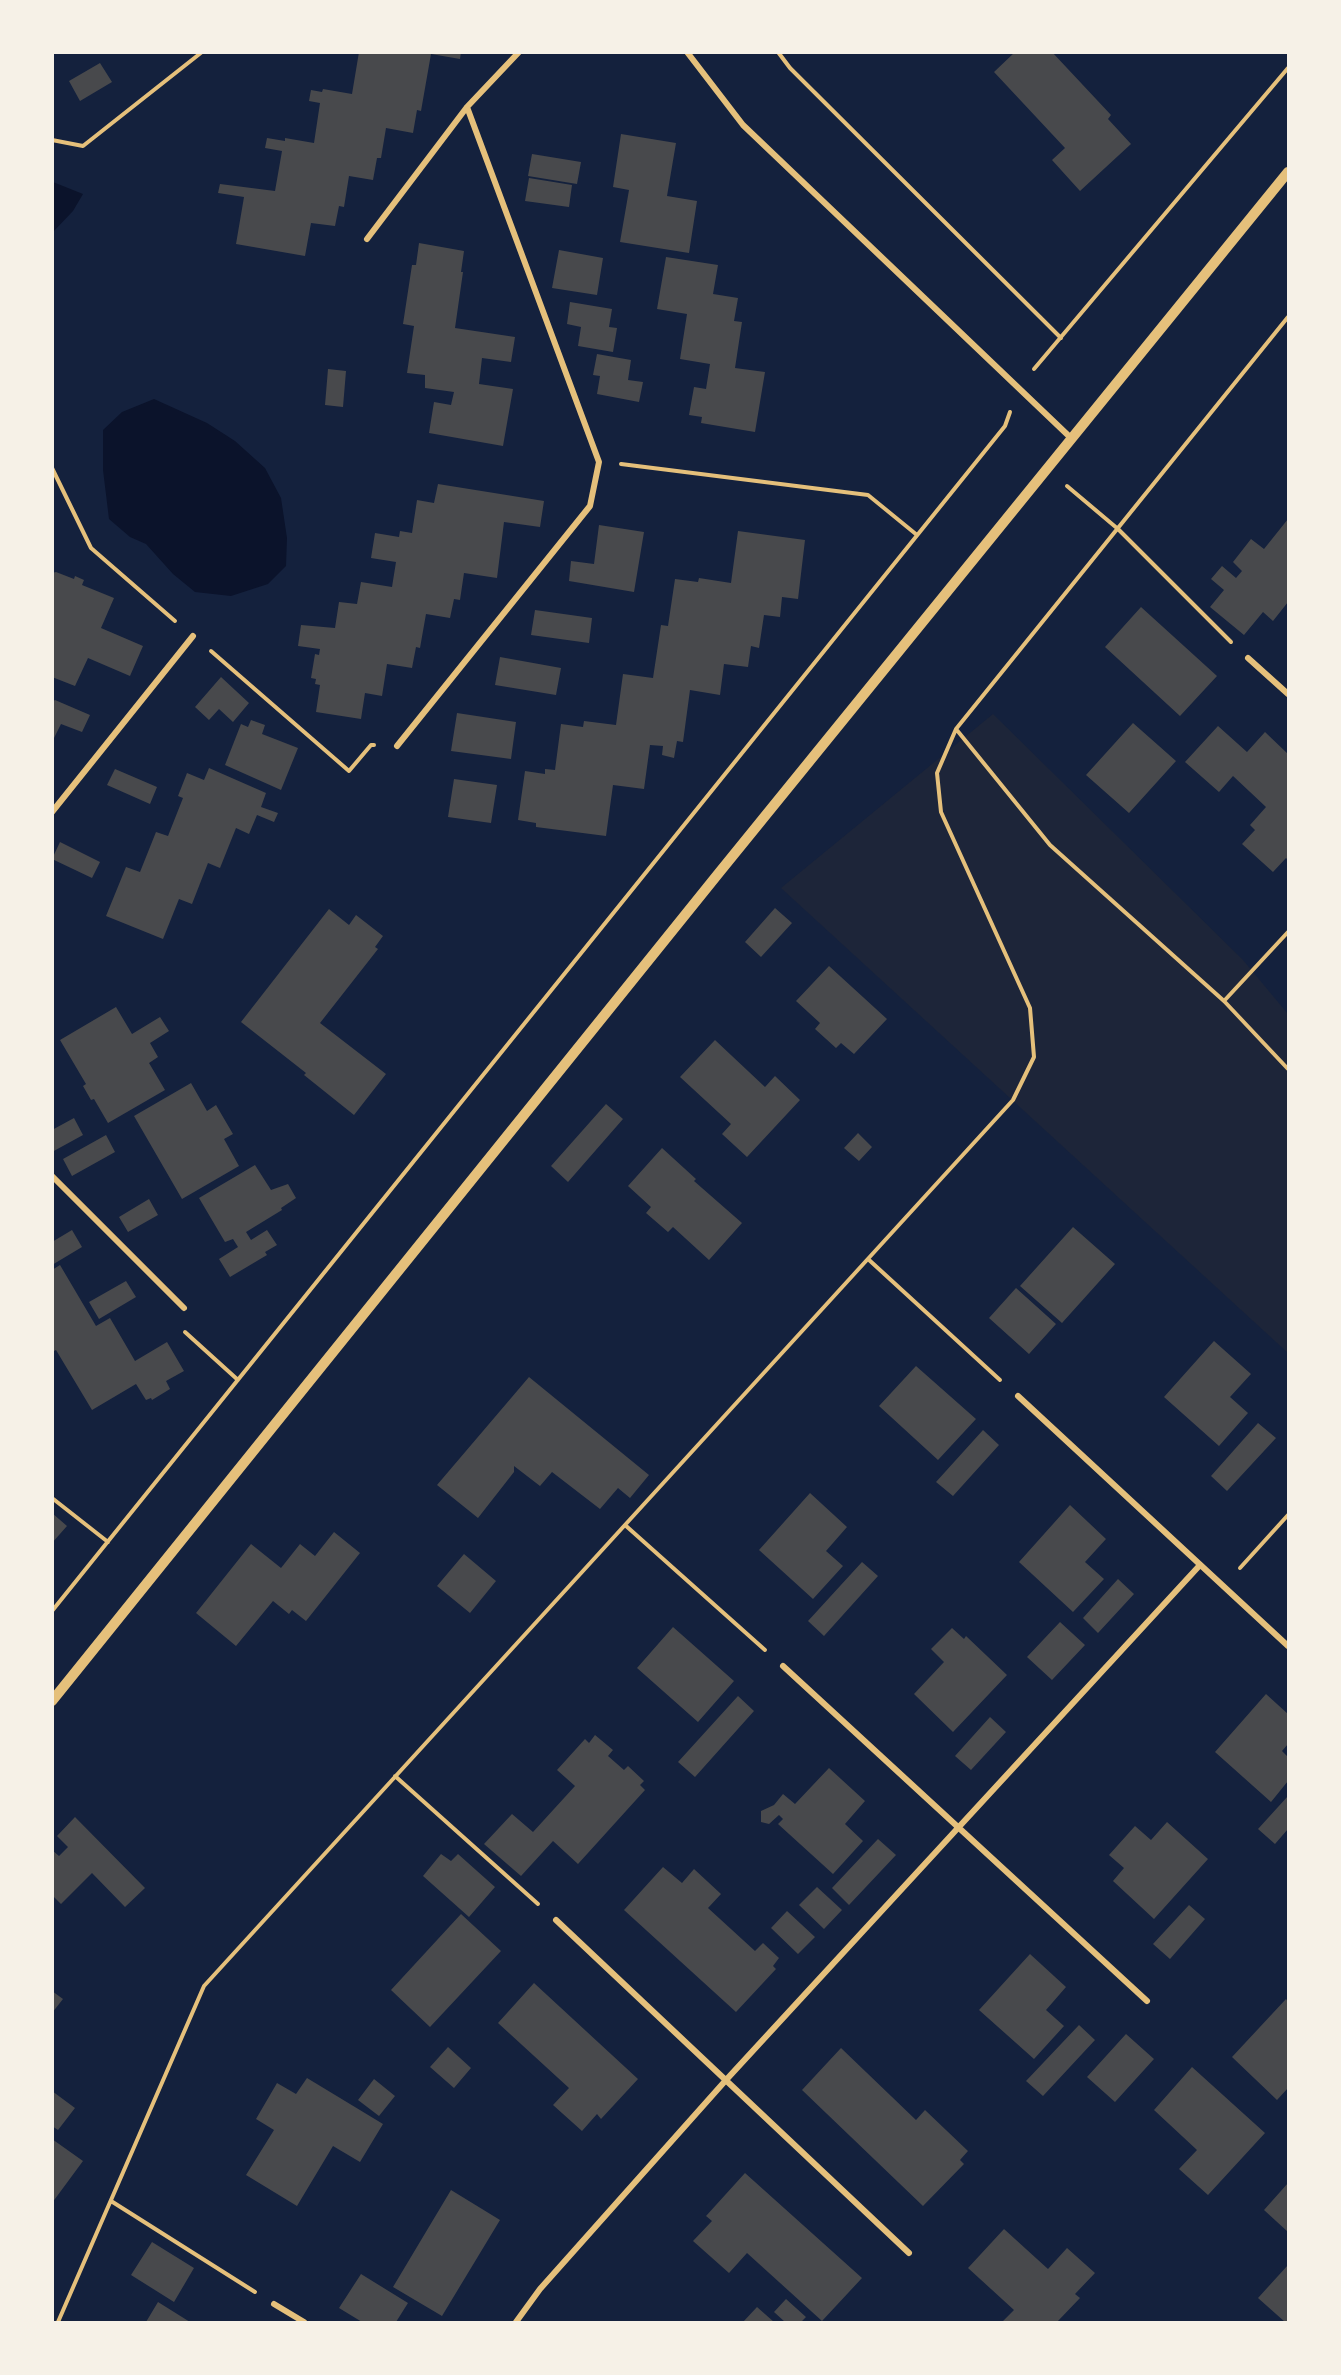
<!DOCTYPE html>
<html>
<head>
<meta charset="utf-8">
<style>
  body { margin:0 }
  #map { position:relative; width:1341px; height:2375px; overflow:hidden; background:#14213d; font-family:"DejaVu Sans",sans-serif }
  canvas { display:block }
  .frame { position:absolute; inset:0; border:54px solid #f6f1e7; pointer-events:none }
</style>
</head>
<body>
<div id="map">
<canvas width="1341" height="2375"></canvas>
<div class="frame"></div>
</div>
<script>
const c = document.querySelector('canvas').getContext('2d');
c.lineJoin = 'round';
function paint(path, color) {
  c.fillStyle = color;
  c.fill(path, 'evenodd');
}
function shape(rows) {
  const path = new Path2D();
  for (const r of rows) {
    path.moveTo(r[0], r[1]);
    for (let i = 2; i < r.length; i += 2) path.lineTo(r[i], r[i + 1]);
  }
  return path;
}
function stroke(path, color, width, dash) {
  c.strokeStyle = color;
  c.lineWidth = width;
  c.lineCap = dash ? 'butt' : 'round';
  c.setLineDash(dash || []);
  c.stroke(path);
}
paint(shape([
  [993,714,1243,960,1288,1014,1288,1353,781,888]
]), '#1d2539');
paint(shape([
  [53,182,83,194,73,211,53,232],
  [154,399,207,423,235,441,265,468,281,498,287,538,286,566,268,584,231,596,195,592,173,574,146,544,130,537,109,519,103,470,103,430,122,412]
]), '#0b132b');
paint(shape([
  [359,52,461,52,460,59,431,54,421,111,417,110,413,133,386,128,381,158,377,158,373,180,349,176,344,207,339,206,335,226,311,223,305,256,236,244,244,197,218,193,220,184,275,191,282,151,265,148,267,138,285,141,285,138,314,143,320,103,309,101,311,90,322,92,323,89,352,94],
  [1015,52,1052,52,1111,115,1108,119,1131,144,1080,191,1052,160,1065,148,994,72],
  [100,63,112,82,80,101,69,81],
  [621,134,676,143,667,196,697,201,689,253,620,242,629,190,613,187],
  [532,154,581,162,577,184,528,176],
  [529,178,572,185,569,207,525,201],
  [419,243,464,251,461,272,463,272,455,328,515,337,511,362,482,358,479,384,513,389,503,446,429,433,434,402,451,405,454,392,425,388,425,375,407,373,414,326,403,324,412,265,416,265],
  [559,250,603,258,597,295,552,288],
  [666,257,718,265,713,294,738,298,734,321,742,322,735,368,765,372,755,432,701,423,702,417,689,415,694,387,706,389,710,364,680,359,687,314,657,309],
  [570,302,612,309,609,327,617,328,613,352,578,346,581,327,567,324],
  [597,354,631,360,628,380,643,382,639,402,597,394,600,376,593,375],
  [328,369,346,371,343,407,325,405],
  [438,484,544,501,540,527,504,522,497,578,464,573,460,600,454,599,450,618,426,614,420,648,416,647,412,668,387,664,382,696,365,693,361,719,316,712,320,685,315,684,316,679,311,678,315,654,319,655,320,649,298,646,301,625,335,628,339,602,357,604,361,582,392,587,396,562,371,558,375,533,399,537,400,531,412,533,417,500,434,503],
  [1288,519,1288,602,1273,621,1263,612,1244,635,1210,607,1224,590,1211,579,1222,566,1236,578,1242,571,1233,562,1251,539,1264,549],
  [599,525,644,532,634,592,569,581,571,561,594,564],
  [738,531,805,540,798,599,782,597,780,617,764,615,759,648,751,646,748,667,724,664,720,695,690,690,683,742,677,741,674,758,662,755,663,746,650,745,644,789,613,785,606,836,536,827,536,823,518,820,525,771,545,774,545,769,555,770,561,724,583,727,584,721,616,725,623,674,653,678,661,625,668,626,675,579,698,582,699,578,731,583],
  [56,572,74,579,75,576,84,580,82,585,114,598,101,628,143,646,130,676,88,658,75,686,52,677,52,573],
  [1141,607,1217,676,1180,716,1105,647],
  [535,610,592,618,589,643,531,635],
  [500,657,561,668,556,695,495,685],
  [221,677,249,703,233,722,219,709,209,720,195,707],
  [55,700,90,715,82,732,61,724,52,742,52,702],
  [457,713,516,722,511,759,451,751],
  [251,720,265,725,262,734,298,748,281,790,225,765,241,724,248,727],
  [1133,723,1176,761,1129,813,1086,775],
  [1218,726,1247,752,1265,732,1288,754,1288,860,1286,858,1273,872,1242,844,1255,830,1250,825,1266,807,1233,776,1219,792,1185,762],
  [209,768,266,793,261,807,278,813,274,822,257,815,249,834,236,828,220,868,208,863,192,904,179,899,163,939,106,916,126,867,140,872,156,832,168,836,183,798,178,796,187,773,204,780],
  [115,769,157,787,150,804,107,785],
  [454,779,497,785,491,823,448,817],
  [60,842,100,862,92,878,52,859],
  [775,908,792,923,761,957,745,942],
  [329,909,349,925,356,915,383,936,375,947,378,949,320,1023,386,1074,354,1115,304,1075,306,1073,241,1022],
  [829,966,887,1019,854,1054,841,1043,836,1048,815,1029,820,1023,796,1001],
  [116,1007,132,1034,160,1017,169,1031,150,1043,158,1057,149,1063,165,1090,108,1123,94,1099,91,1100,83,1086,86,1084,60,1040],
  [715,1040,765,1087,775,1076,800,1100,747,1157,722,1134,731,1124,680,1077],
  [191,1083,207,1111,216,1105,233,1134,224,1139,239,1166,182,1199,134,1116],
  [606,1104,623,1119,568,1182,551,1166],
  [74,1118,83,1135,52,1152,52,1130],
  [858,1133,872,1147,859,1161,844,1148],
  [106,1135,115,1152,72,1176,63,1159],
  [662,1148,696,1179,694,1181,742,1223,709,1260,673,1227,668,1232,646,1213,651,1207,628,1186],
  [255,1165,271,1190,288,1184,296,1198,281,1208,282,1210,246,1232,251,1240,267,1230,277,1245,265,1252,267,1255,230,1277,219,1259,238,1247,233,1239,225,1242,199,1198],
  [149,1199,158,1215,128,1232,119,1217],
  [1073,1227,1115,1264,1062,1323,1020,1286],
  [72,1230,82,1247,52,1265,52,1242],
  [60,1265,96,1326,110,1318,135,1361,167,1342,184,1371,166,1381,170,1389,152,1400,151,1398,146,1400,136,1384,92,1410,56,1350,52,1352,52,1270],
  [126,1281,136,1297,99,1319,89,1302],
  [1016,1288,1056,1324,1029,1354,989,1318],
  [1214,1341,1251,1374,1230,1397,1248,1413,1219,1446,1164,1397],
  [916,1366,976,1419,938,1460,879,1406],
  [529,1377,649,1475,630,1498,618,1488,600,1509,552,1472,540,1486,514,1466,514,1472,478,1518,437,1485],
  [1258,1423,1276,1438,1227,1491,1211,1476],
  [983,1430,999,1445,953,1496,936,1482],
  [810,1493,847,1527,826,1551,843,1566,813,1599,759,1550],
  [1070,1505,1106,1539,1085,1562,1104,1579,1073,1612,1019,1562],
  [52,1513,67,1526,52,1543],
  [334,1532,360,1553,306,1621,292,1610,289,1614,273,1601,236,1646,196,1613,251,1544,281,1568,300,1544,315,1556],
  [464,1554,496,1581,470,1613,437,1586],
  [862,1562,878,1576,824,1636,808,1621],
  [1118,1579,1134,1594,1098,1633,1083,1618],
  [1060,1622,1085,1645,1052,1680,1027,1657],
  [673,1627,734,1681,698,1722,637,1668],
  [952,1628,964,1639,966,1636,1007,1675,953,1732,914,1694,944,1662,931,1649],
  [1266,1694,1288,1714,1288,1744,1282,1751,1288,1757,1288,1781,1271,1802,1215,1752],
  [738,1696,754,1711,695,1777,678,1762],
  [990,1717,1006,1732,971,1770,955,1756],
  [595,1735,613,1750,608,1756,624,1770,628,1766,644,1781,640,1785,645,1790,578,1864,553,1841,521,1876,484,1844,512,1814,533,1832,575,1786,557,1770,585,1739,589,1743],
  [829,1768,865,1801,845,1824,863,1841,833,1874,778,1824,783,1819,779,1815,769,1824,761,1822,761,1811,774,1805,783,1794,795,1804],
  [1288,1796,1288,1829,1275,1844,1258,1829],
  [75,1817,145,1888,125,1907,92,1873,61,1904,52,1895,52,1850,59,1856,68,1847,57,1836],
  [1167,1822,1208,1859,1154,1919,1113,1881,1124,1868,1109,1855,1135,1826,1151,1840],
  [878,1839,896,1855,849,1905,832,1888],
  [441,1854,451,1861,458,1854,495,1887,469,1917,423,1876],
  [663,1867,682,1883,694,1869,721,1894,708,1908,755,1951,763,1943,779,1958,773,1966,776,1969,736,2012,624,1910],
  [817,1887,842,1910,824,1929,799,1905],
  [1189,1905,1205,1919,1170,1959,1153,1944],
  [787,1911,815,1937,798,1954,771,1928],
  [461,1914,501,1951,430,2027,391,1990],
  [1030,1954,1066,1987,1046,2010,1064,2026,1034,2059,979,2010],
  [534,1983,638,2079,601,2119,597,2114,582,2131,553,2105,569,2088,498,2023],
  [52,1991,63,1999,52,2013],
  [1286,1999,1288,2002,1288,2088,1277,2100,1232,2057],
  [1079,2025,1095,2040,1043,2096,1026,2081],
  [1126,2034,1154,2059,1115,2102,1087,2077],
  [448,2047,471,2068,454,2088,430,2067],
  [841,2048,916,2120,925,2110,968,2151,960,2160,964,2164,923,2206,802,2090],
  [1192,2067,1265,2133,1208,2195,1179,2169,1197,2150,1154,2110],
  [307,2078,383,2124,360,2162,333,2146,297,2206,246,2175,274,2130,256,2119,277,2083,296,2094],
  [374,2079,395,2096,379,2116,358,2100],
  [52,2091,75,2108,58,2130,52,2126],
  [52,2139,83,2161,52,2203],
  [745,2173,862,2278,822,2321,747,2253,729,2273,693,2241,712,2221,706,2216],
  [1288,2183,1288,2232,1264,2210],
  [451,2190,500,2220,442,2316,393,2287],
  [1004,2229,1048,2269,1067,2248,1095,2273,1075,2294,1080,2298,1057,2322,1002,2322,1014,2310,968,2268],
  [152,2242,194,2268,174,2302,131,2275],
  [1288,2265,1288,2322,1285,2322,1258,2298],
  [361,2274,408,2303,396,2322,362,2322,339,2308],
  [786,2299,806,2317,801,2322,785,2322,774,2312],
  [158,2302,190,2322,146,2322],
  [757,2307,774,2322,743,2322]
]), '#48494c');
stroke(shape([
  [778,52,790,68,1061,338],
  [52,140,83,146,202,52],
  [1034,369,1288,68],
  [621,464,868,495,917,535],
  [52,468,91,548,175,621],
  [1067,486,1118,529,1231,642],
  [211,651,349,771,371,745,374,745],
  [956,729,1050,845,1224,1001,1288,1069],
  [1224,1001,1288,932],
  [868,1259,1000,1380],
  [185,1332,238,1380],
  [52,1498,108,1542],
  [625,1525,765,1650],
  [1240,1568,1288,1515],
  [52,1611,1005,426,1010,412],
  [395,1776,538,1904],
  [111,2201,255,2292],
  [58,2322,204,1986,1013,1100,1034,1057,1030,1008,941,812,937,773,956,729,1288,317]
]), '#e5c07b', 4);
stroke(shape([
  [687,52,743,125,1072,439],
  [367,239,467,107,519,52],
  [1248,658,1288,694],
  [397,746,590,506,599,462,467,107],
  [52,812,193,636],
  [52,1176,184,1308],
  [1018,1396,1288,1646],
  [783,1666,1147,2001],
  [556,1920,909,2253],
  [274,2304,304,2322],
  [516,2322,540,2289,726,2080,1200,1565]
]), '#e5c07b', 6);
stroke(shape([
  [52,1701,718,874,1288,172]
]), '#e5c07b', 10);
</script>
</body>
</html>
